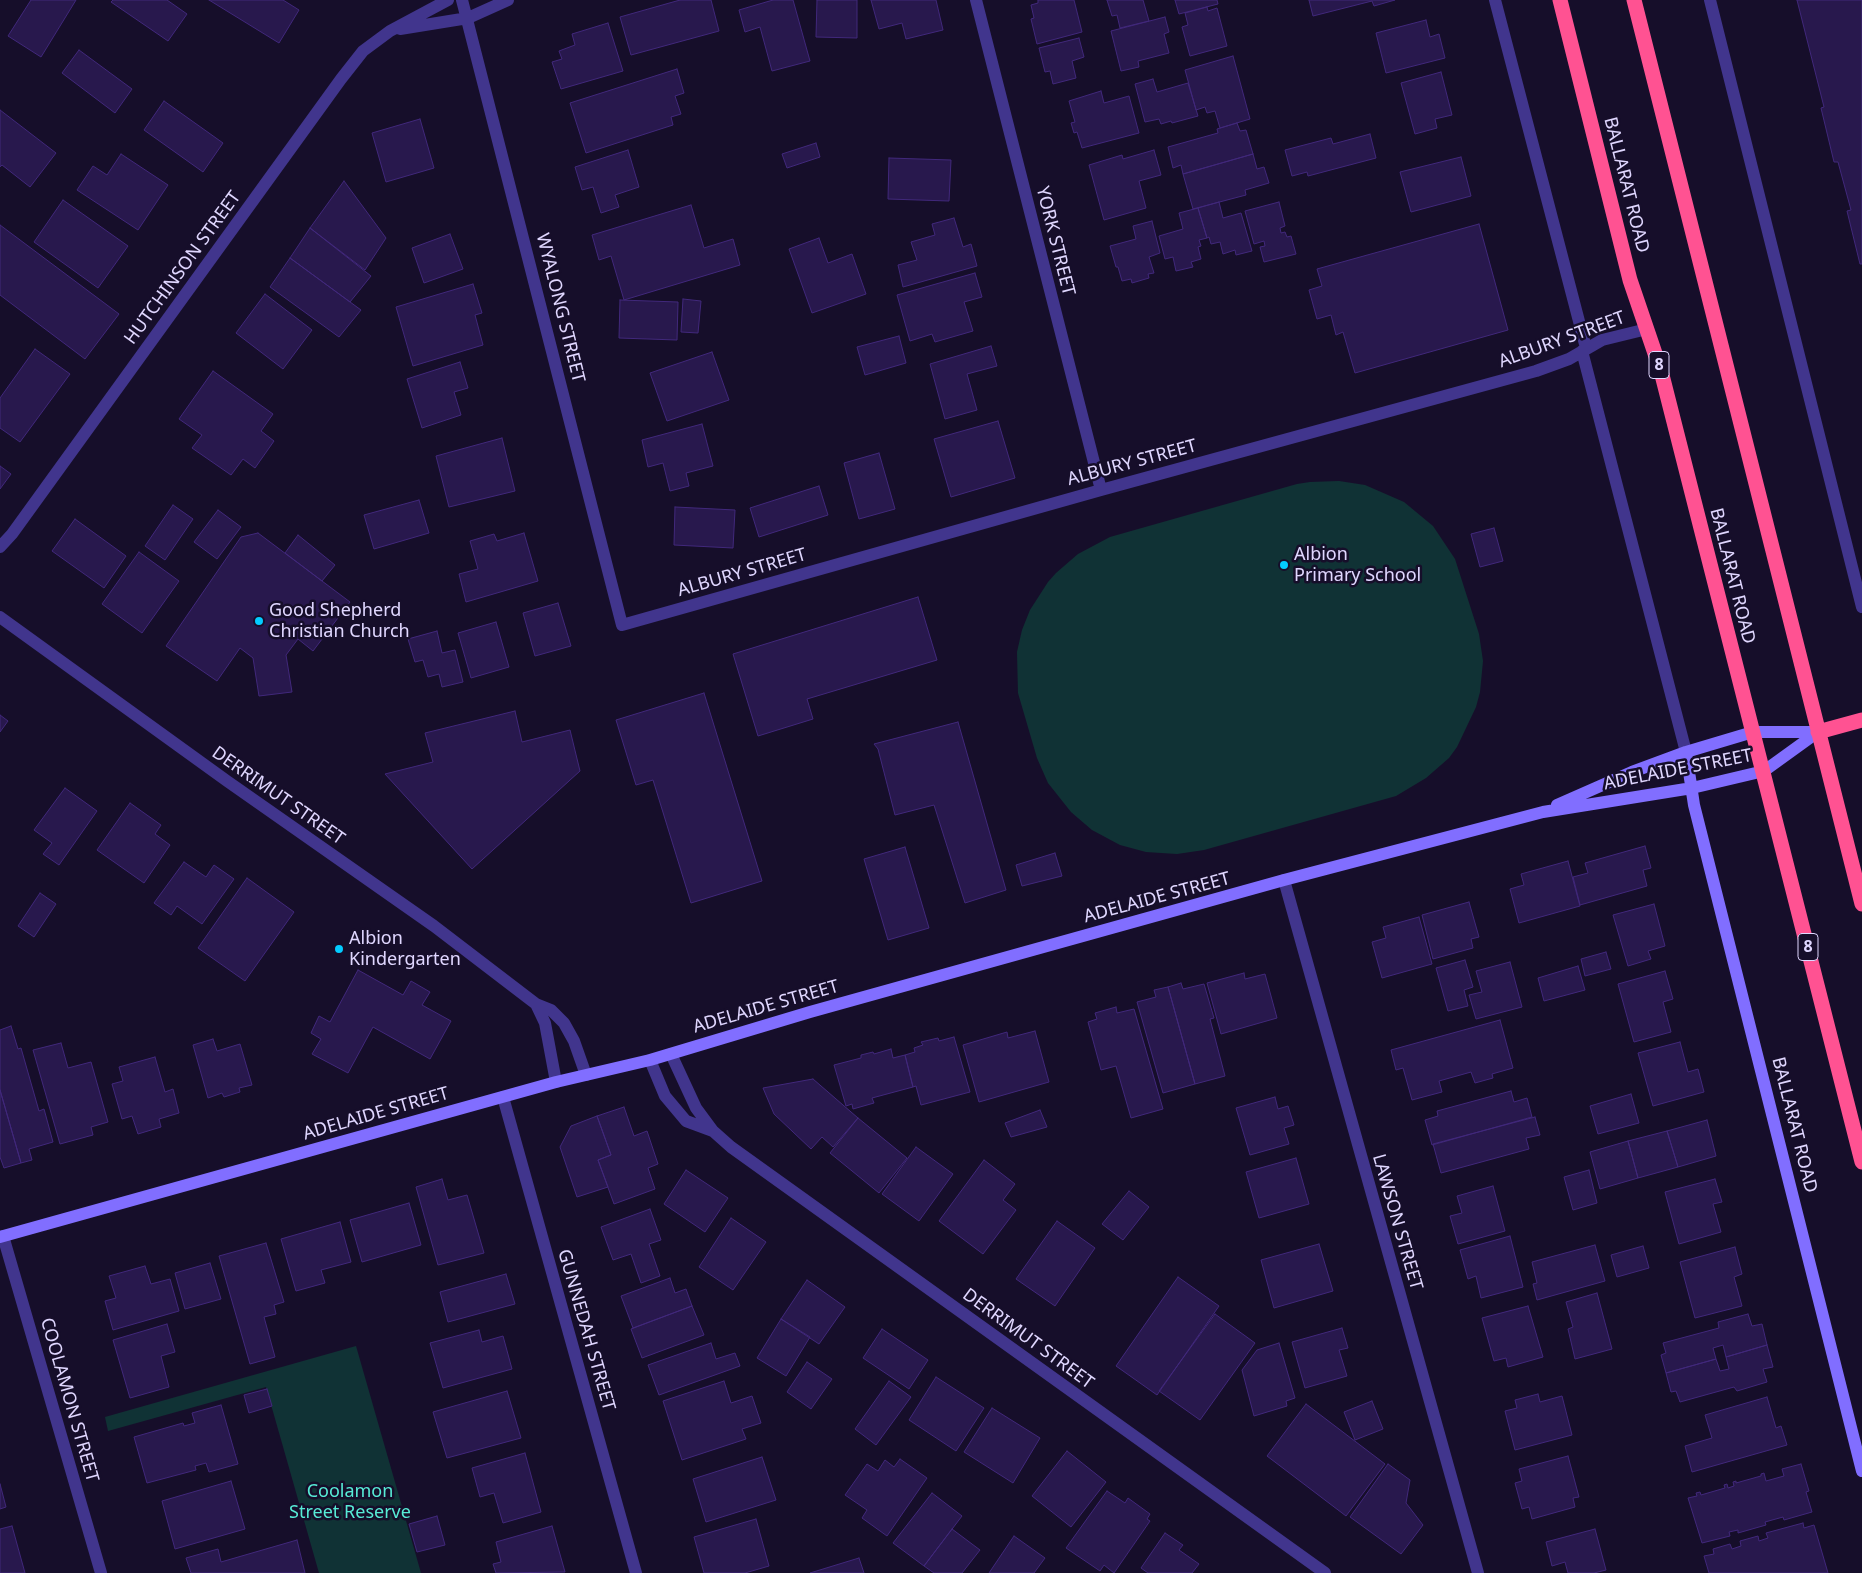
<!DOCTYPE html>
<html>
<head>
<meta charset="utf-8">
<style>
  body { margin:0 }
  canvas { display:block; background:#160e2a }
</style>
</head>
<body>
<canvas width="1862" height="1573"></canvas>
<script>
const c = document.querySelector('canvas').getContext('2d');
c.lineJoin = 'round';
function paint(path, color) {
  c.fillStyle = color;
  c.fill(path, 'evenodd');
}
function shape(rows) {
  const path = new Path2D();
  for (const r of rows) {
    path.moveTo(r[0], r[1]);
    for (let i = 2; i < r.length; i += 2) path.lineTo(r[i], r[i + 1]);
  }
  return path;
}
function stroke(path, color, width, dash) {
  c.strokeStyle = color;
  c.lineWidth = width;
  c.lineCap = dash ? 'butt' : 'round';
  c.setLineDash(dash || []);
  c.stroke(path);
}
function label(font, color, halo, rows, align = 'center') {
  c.font = font + ' "Noto Sans",sans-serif';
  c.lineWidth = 5;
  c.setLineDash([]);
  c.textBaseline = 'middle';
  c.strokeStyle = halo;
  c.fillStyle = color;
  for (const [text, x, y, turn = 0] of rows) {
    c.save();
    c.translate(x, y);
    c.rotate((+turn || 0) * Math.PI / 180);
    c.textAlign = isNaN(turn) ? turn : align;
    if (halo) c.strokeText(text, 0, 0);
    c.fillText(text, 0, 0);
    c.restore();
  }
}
paint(shape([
  [1339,481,1365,485,1404,502,1433,526,1455,559,1479,634,1483,661,1480,692,1476,707,1457,747,1449,758,1426,778,1396,796,1204,850,1177,854,1146,852,1120,845,1092,830,1071,812,1048,783,1037,758,1018,693,1017,652,1022,630,1030,610,1048,582,1056,573,1078,554,1110,537,1297,484,1310,482],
  [356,1346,421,1573,319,1573,266,1387,108,1431,105,1417]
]), '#103235');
const building = shape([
  [31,0,76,0,41,57,8,36,31,0],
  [113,0,167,0,187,14,168,41,111,2,113,0],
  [209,0,283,0,299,10,279,43,209,0],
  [680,0,711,0,719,31,631,55,620,17,680,0],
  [773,0,793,0,810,61,772,71,760,27,745,32,739,10,773,0],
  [817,0,857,0,857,38,816,37,817,0],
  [871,0,936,0,943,30,906,39,902,23,879,29,871,0],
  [1038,0,1074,0,1082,32,1037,44,1031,19,1034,18,1031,5,1038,3,1038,0],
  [1107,0,1143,0,1149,21,1120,28,1117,15,1112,16,1107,0],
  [1175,0,1217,0,1218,4,1179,14,1175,0],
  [1309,0,1395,0,1374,6,1372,1,1313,16,1309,0],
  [1797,0,1862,0,1862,264,1860,264,1847,211,1851,210,1838,162,1834,162,1821,108,1824,107,1797,0],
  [1207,7,1208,11,1217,8,1227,46,1190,56,1182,27,1188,25,1185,13,1207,7],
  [1165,17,1169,32,1164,34,1169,53,1138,61,1139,67,1121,71,1111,31,1165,17],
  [1426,20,1430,37,1439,34,1445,58,1386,73,1376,33,1426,20],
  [608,23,623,71,561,89,552,62,562,59,559,51,575,45,572,34,608,23],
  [1079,38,1084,57,1072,61,1076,78,1053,84,1050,71,1045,72,1039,48,1079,38],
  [79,50,132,89,115,113,62,73,79,50],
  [1233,56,1250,119,1220,128,1215,111,1207,113,1205,107,1196,110,1185,70,1233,56],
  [677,69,684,93,675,96,681,114,671,117,673,125,586,153,570,103,677,69],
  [1441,72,1452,115,1435,119,1437,128,1415,134,1401,83,1441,72],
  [1153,79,1157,92,1188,83,1198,116,1172,123,1171,121,1161,124,1159,119,1145,122,1135,84,1153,79],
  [1101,91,1104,103,1129,96,1139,133,1082,148,1077,132,1074,133,1071,123,1075,122,1069,101,1101,91],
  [164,101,223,143,203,172,144,130,164,101],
  [0,110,56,153,30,187,2,165,0,167,0,110],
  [420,119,434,168,386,182,372,133,420,119],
  [1237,123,1240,131,1246,130,1253,154,1183,174,1181,165,1173,168,1168,147,1218,133,1217,129,1237,123],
  [1370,134,1376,158,1308,176,1307,172,1292,176,1285,150,1331,138,1333,144,1370,134],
  [816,143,820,157,787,168,782,154,816,143],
  [628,150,639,187,615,195,619,207,601,213,593,187,582,190,575,167,628,150],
  [1154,150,1161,175,1139,181,1146,208,1104,220,1089,165,1122,155,1123,159,1154,150],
  [121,154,168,185,138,230,77,190,93,166,107,175,121,154],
  [1253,154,1257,169,1264,167,1269,183,1245,190,1246,195,1193,209,1183,174,1253,154],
  [1461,157,1471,196,1411,212,1400,172,1461,157],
  [889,158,951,160,949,201,888,199,889,158],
  [344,181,386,238,365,270,310,228,344,181],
  [63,200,128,246,98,288,34,242,63,200],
  [1219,202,1223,218,1241,213,1252,251,1236,255,1235,250,1223,254,1220,242,1211,244,1209,237,1207,238,1198,208,1219,202],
  [1279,202,1285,226,1280,228,1281,233,1285,232,1287,237,1291,236,1296,254,1264,262,1260,247,1265,246,1264,241,1254,244,1245,211,1279,202],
  [691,205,704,248,733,239,740,265,624,300,611,256,599,260,592,235,691,205],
  [1198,208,1207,238,1199,240,1201,246,1198,247,1201,259,1191,262,1193,267,1176,271,1173,257,1165,259,1159,236,1183,229,1179,213,1198,208],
  [954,218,963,247,971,244,977,266,903,287,898,265,917,260,911,242,935,235,932,224,954,218],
  [1152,221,1160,253,1149,257,1154,273,1148,274,1149,278,1132,283,1131,279,1122,281,1118,267,1116,267,1110,246,1136,239,1133,226,1152,221],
  [1479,224,1508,330,1355,373,1343,332,1336,335,1331,315,1317,319,1309,290,1322,286,1317,269,1479,224],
  [0,225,119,314,85,359,0,295,0,225],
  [310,228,371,276,350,302,290,258,310,228],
  [450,234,463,269,424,283,412,248,450,234],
  [819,238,828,263,852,254,866,294,812,313,789,249,819,238],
  [290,258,361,310,339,337,270,287,290,258],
  [975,273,982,297,964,302,973,331,935,342,932,334,910,341,897,295,975,273],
  [473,284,482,313,475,315,483,345,413,366,396,307,473,284],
  [265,294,312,330,283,369,236,333,265,294],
  [683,299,701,301,698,333,681,332,683,299],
  [620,300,678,302,677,340,619,338,620,300],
  [899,336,906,363,865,375,857,347,899,336],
  [991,346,997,366,967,374,977,410,945,419,930,364,991,346],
  [35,349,70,374,20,442,0,428,0,398,35,349],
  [712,352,729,400,667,421,650,373,712,352],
  [460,362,468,388,454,392,461,415,422,428,407,379,460,362],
  [213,371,273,414,261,431,274,441,255,468,243,459,231,475,192,448,202,435,179,419,213,371],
  [998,421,1015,478,951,497,934,439,998,421],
  [702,424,713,466,686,473,689,486,670,491,663,463,648,467,642,440,702,424],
  [502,438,515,491,449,507,436,456,502,438],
  [879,453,895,509,859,519,844,463,879,453],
  [0,466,11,474,0,489,0,466],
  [819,486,828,515,759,537,750,508,819,486],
  [419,500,429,533,374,549,364,515,419,500],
  [173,505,193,519,165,560,145,546,173,505],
  [675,507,735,510,733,548,674,545,675,507],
  [218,510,241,527,217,559,194,542,218,510],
  [75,519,126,556,104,588,52,551,75,519],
  [1494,528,1503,561,1480,567,1471,534,1494,528],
  [258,533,350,602,313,651,298,639,286,655,292,692,259,696,253,658,240,648,217,681,166,646,241,537,258,533],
  [524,533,538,581,466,602,459,574,478,569,470,541,494,534,497,541,524,533],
  [298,535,335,565,322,581,285,553,298,535],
  [139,552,179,581,142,633,102,604,139,552],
  [918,597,937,660,807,699,813,719,758,736,733,654,918,597],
  [558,603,571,646,535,656,523,613,558,603],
  [496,622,509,667,471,678,458,633,496,622],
  [437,631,442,653,455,650,463,682,442,687,439,674,428,677,423,660,415,662,408,639,437,631],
  [704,693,762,881,691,903,653,780,636,785,616,720,704,693],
  [515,711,522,742,570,730,580,771,472,869,385,774,433,762,425,733,515,711],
  [0,715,8,721,0,732,0,715],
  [958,722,1006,890,965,903,934,805,895,815,878,749,874,744,958,722],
  [65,788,97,811,59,865,43,854,52,843,34,830,65,788],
  [130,803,161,825,155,834,170,845,144,883,97,850,130,803],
  [1645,846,1651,868,1643,870,1647,886,1580,905,1573,877,1588,873,1585,863,1645,846],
  [905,847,929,928,888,940,864,859,905,847],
  [1055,853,1062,876,1022,886,1016,865,1055,853],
  [1568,861,1580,906,1519,923,1510,889,1524,885,1521,874,1568,861],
  [184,862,206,877,214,865,234,879,202,924,177,906,171,915,154,903,184,862],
  [247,878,294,912,245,981,198,948,247,878],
  [40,893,56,904,34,937,18,926,40,893],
  [1469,902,1479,937,1471,939,1473,948,1433,959,1422,915,1469,902],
  [1654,904,1665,946,1648,951,1651,959,1628,966,1613,915,1654,904],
  [1419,917,1432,964,1382,978,1372,942,1386,938,1383,927,1419,917],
  [1606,952,1611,969,1585,976,1581,959,1606,952],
  [1465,960,1473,987,1464,990,1468,1006,1448,1011,1436,968,1465,960],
  [1510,962,1522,1007,1476,1019,1469,995,1482,992,1476,971,1510,962],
  [1578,966,1585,990,1544,1001,1538,978,1578,966],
  [358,970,403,995,411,981,430,992,422,1005,451,1021,430,1059,373,1027,348,1073,312,1054,321,1039,311,1033,319,1016,330,1022,358,970],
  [1665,971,1673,999,1663,1002,1671,1032,1634,1042,1618,984,1665,971],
  [1244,973,1245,979,1265,974,1277,1018,1221,1034,1207,983,1244,973],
  [1181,983,1183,989,1204,984,1214,1018,1210,1019,1225,1076,1195,1084,1168,987,1181,983],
  [1168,987,1195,1084,1163,1093,1137,1002,1156,997,1154,990,1168,987],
  [1116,1007,1117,1013,1134,1009,1163,1109,1131,1118,1116,1066,1101,1070,1088,1022,1097,1019,1095,1013,1116,1007],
  [1500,1020,1513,1068,1492,1074,1493,1078,1475,1083,1471,1072,1439,1081,1442,1092,1412,1100,1403,1068,1396,1070,1391,1050,1500,1020],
  [11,1026,18,1049,21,1048,39,1111,44,1109,53,1142,29,1149,32,1160,21,1163,0,1090,0,1030,11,1026],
  [1035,1031,1049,1082,979,1102,963,1045,1007,1032,1008,1038,1035,1031],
  [954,1037,970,1092,921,1105,916,1086,913,1087,905,1055,915,1052,914,1048,923,1045,921,1042,938,1038,939,1041,954,1037],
  [213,1039,217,1051,240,1044,252,1085,239,1088,240,1092,224,1097,222,1093,208,1098,193,1045,213,1039],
  [1680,1042,1688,1072,1698,1069,1704,1092,1653,1106,1638,1053,1680,1042],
  [61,1043,68,1068,91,1062,108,1122,91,1127,93,1135,60,1144,33,1050,61,1043],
  [891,1049,893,1058,905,1055,913,1087,872,1098,874,1103,853,1109,852,1104,846,1106,834,1065,861,1058,861,1055,873,1052,874,1054,891,1049],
  [155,1057,165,1092,173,1089,179,1113,159,1119,161,1127,138,1134,132,1116,122,1119,112,1084,123,1081,119,1067,155,1057],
  [813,1079,858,1118,833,1147,822,1137,811,1149,774,1114,763,1088,813,1079],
  [0,1090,21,1163,4,1168,0,1157,0,1090],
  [1511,1091,1514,1102,1527,1098,1532,1117,1432,1145,1425,1120,1438,1116,1437,1111,1511,1091],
  [1631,1094,1639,1123,1598,1134,1590,1106,1631,1094],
  [1275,1097,1278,1109,1288,1106,1294,1125,1284,1128,1289,1144,1250,1155,1236,1108,1275,1097],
  [624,1107,634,1136,647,1131,658,1164,648,1168,655,1189,614,1204,598,1160,611,1155,597,1116,624,1107],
  [1040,1110,1047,1127,1011,1137,1005,1123,1040,1110],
  [597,1116,611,1155,598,1160,608,1187,577,1197,560,1147,571,1126,597,1116],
  [1535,1117,1540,1135,1526,1138,1529,1149,1441,1173,1433,1144,1535,1117],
  [858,1118,907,1158,879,1193,830,1153,858,1118],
  [1707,1120,1716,1156,1678,1167,1667,1131,1707,1120],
  [1667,1131,1678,1167,1638,1178,1628,1141,1667,1131],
  [1628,1141,1638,1178,1600,1189,1590,1152,1628,1141],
  [916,1147,953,1174,919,1221,882,1194,916,1147],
  [1296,1158,1309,1204,1259,1218,1246,1172,1296,1158],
  [984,1160,1015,1184,1003,1200,1016,1210,983,1254,939,1221,984,1160],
  [686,1170,728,1198,705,1232,664,1204,686,1170],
  [1589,1170,1597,1203,1573,1210,1564,1177,1589,1170],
  [442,1179,448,1200,467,1195,484,1253,438,1265,416,1187,442,1179],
  [1715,1179,1722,1202,1713,1204,1721,1232,1679,1244,1665,1192,1715,1179],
  [1493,1186,1505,1231,1458,1244,1450,1216,1462,1213,1457,1196,1493,1186],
  [1129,1191,1149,1207,1123,1240,1102,1224,1129,1191],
  [409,1203,421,1245,362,1262,350,1220,409,1203],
  [650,1209,661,1240,649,1244,660,1276,641,1283,631,1254,613,1260,601,1227,650,1209],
  [731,1218,766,1242,733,1290,699,1267,731,1218],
  [1057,1221,1095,1248,1055,1306,1016,1279,1057,1221],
  [340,1222,351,1262,321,1270,325,1283,296,1291,281,1239,340,1222],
  [1510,1236,1523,1287,1481,1298,1476,1276,1468,1279,1460,1250,1510,1236],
  [266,1243,284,1302,274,1305,276,1314,264,1317,275,1357,250,1364,219,1256,266,1243],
  [1319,1244,1333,1291,1274,1308,1261,1260,1319,1244],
  [1595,1245,1605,1281,1537,1300,1533,1284,1537,1283,1532,1262,1595,1245],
  [1643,1246,1649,1268,1617,1277,1611,1255,1643,1246],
  [1735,1247,1742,1274,1734,1277,1742,1306,1695,1318,1680,1262,1735,1247],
  [210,1263,221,1299,185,1309,175,1273,210,1263],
  [145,1266,151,1284,170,1279,179,1311,113,1330,105,1301,116,1298,109,1276,145,1266],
  [506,1274,515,1304,448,1322,440,1292,506,1274],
  [1178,1277,1219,1306,1157,1395,1116,1366,1178,1277],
  [670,1278,675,1293,686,1289,692,1306,633,1328,621,1296,670,1278],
  [807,1280,845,1307,819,1344,781,1319,807,1280],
  [1597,1293,1612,1349,1575,1359,1568,1329,1573,1327,1566,1302,1597,1293],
  [692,1306,704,1335,642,1358,631,1329,692,1306],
  [1528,1306,1543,1357,1508,1367,1506,1358,1494,1361,1482,1318,1528,1306],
  [1215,1314,1255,1343,1200,1420,1159,1391,1215,1314],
  [1748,1314,1752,1326,1762,1324,1767,1345,1726,1357,1723,1345,1713,1348,1716,1359,1666,1373,1661,1355,1666,1353,1663,1343,1719,1328,1718,1322,1748,1314],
  [781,1319,810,1337,786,1376,757,1358,781,1319],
  [167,1324,175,1352,161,1356,169,1387,130,1398,113,1340,167,1324],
  [1342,1328,1348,1348,1339,1350,1347,1376,1305,1388,1292,1342,1342,1328],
  [882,1329,928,1360,909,1389,863,1358,882,1329],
  [479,1330,482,1342,503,1336,512,1369,443,1388,430,1343,479,1330],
  [711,1343,716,1359,735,1353,740,1366,659,1395,648,1365,711,1343],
  [1279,1343,1295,1398,1286,1401,1287,1406,1254,1416,1242,1370,1257,1350,1279,1343],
  [1767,1345,1773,1367,1763,1369,1767,1382,1737,1391,1734,1387,1680,1402,1676,1391,1671,1392,1666,1373,1716,1359,1720,1371,1729,1369,1726,1357,1767,1345],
  [807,1362,832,1379,811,1409,787,1392,807,1362],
  [936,1377,984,1408,956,1451,909,1420,936,1377],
  [724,1381,731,1403,752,1396,761,1423,742,1429,746,1439,682,1460,663,1401,724,1381],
  [889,1381,911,1397,876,1445,855,1429,889,1381],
  [267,1389,272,1406,249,1413,244,1395,267,1389],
  [507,1391,521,1438,447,1458,433,1412,507,1391],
  [1538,1394,1540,1402,1562,1396,1572,1435,1515,1450,1505,1411,1517,1408,1515,1400,1538,1394],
  [1767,1397,1776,1428,1781,1426,1787,1445,1692,1472,1685,1446,1712,1438,1705,1415,1767,1397],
  [1372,1401,1383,1429,1355,1440,1344,1412,1372,1401],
  [1306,1404,1385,1464,1346,1516,1267,1456,1306,1404],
  [221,1405,238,1464,209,1472,206,1463,195,1466,196,1470,147,1483,134,1437,183,1423,184,1426,195,1423,192,1413,221,1405],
  [992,1408,1040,1438,1013,1483,964,1452,992,1408],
  [1067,1451,1106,1482,1071,1527,1032,1496,1067,1451],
  [525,1453,541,1512,503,1523,494,1493,480,1497,472,1468,525,1453],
  [1568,1456,1579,1497,1573,1498,1575,1507,1532,1519,1529,1507,1522,1509,1515,1483,1522,1481,1519,1469,1568,1456],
  [762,1457,776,1500,706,1522,693,1479,762,1457],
  [900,1459,927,1478,887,1536,862,1518,867,1510,845,1495,867,1464,878,1471,885,1460,894,1467,900,1459],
  [1388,1464,1410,1480,1406,1503,1423,1525,1401,1554,1350,1517,1388,1464],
  [1801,1464,1809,1491,1806,1492,1812,1512,1784,1520,1783,1517,1765,1522,1766,1525,1738,1533,1738,1530,1729,1532,1730,1536,1702,1543,1688,1498,1697,1496,1696,1493,1700,1492,1701,1495,1725,1488,1724,1485,1727,1484,1728,1488,1734,1486,1733,1482,1736,1481,1736,1483,1761,1476,1761,1474,1764,1473,1766,1481,1784,1476,1782,1469,1801,1464],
  [231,1481,245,1529,175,1549,162,1501,231,1481],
  [0,1484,6,1507,0,1509,0,1484],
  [1107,1491,1125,1503,1128,1498,1150,1514,1147,1519,1150,1521,1114,1573,1104,1565,1100,1571,1066,1548,1107,1491],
  [932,1493,962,1516,924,1566,893,1543,932,1493],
  [437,1516,445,1545,417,1552,409,1524,437,1516],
  [756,1519,769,1566,745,1573,704,1573,694,1537,756,1519],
  [1803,1523,1804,1528,1814,1525,1828,1573,1709,1573,1704,1556,1714,1554,1713,1549,1730,1544,1732,1549,1741,1546,1740,1541,1758,1536,1759,1541,1768,1538,1766,1533,1803,1523],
  [12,1526,25,1573,0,1573,0,1529,12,1526],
  [552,1526,565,1572,496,1573,493,1564,501,1562,496,1542,552,1526],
  [952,1529,980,1550,962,1573,934,1573,924,1566,952,1529],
  [1595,1529,1606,1570,1594,1573,1568,1573,1565,1562,1552,1566,1546,1542,1595,1529],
  [1165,1533,1183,1545,1179,1550,1199,1564,1192,1573,1148,1573,1141,1568,1165,1533],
  [1014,1536,1045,1558,1034,1573,989,1573,1014,1536],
  [297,1540,305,1573,191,1573,186,1558,218,1549,221,1562,297,1540],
  [859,1558,864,1573,810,1573,859,1558]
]);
paint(building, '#28184d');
stroke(building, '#41287b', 1);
stroke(shape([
  [462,0,622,625,1101,490,1536,371,1569,359,1602,340,1647,329],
  [976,0,1101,490],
  [1495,0,1586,348],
  [1710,0,1862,607],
  [400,29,468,18,508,0],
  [1582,351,1686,752],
  [0,547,12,534,341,79,363,51,390,31,448,0],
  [0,617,227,781,434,926,536,1004,551,1010,564,1023,574,1041,586,1075],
  [1284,880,1478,1573],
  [536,1004,545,1023,556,1082],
  [671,1054,696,1108,713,1131,731,1147,1325,1573],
  [650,1060,665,1096,686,1121,713,1131],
  [503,1097,636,1573],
  [3,1236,101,1573]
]), '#41358d', 12);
stroke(shape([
  [1686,752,1694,805,1862,1471],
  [1557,805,1632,772,1686,752,1753,732,1818,732],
  [0,1237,556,1082,650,1060,810,1012,1284,880,1543,812,1692,788,1764,771,1818,732]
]), '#816eff', 12);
stroke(shape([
  [1560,0,1630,280,1661,371,1862,1162],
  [1634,0,1862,904],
  [1818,732,1862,720]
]), '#ff5292', 15);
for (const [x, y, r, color] of [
  [1284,565,5,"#03cbff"],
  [259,621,5,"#03cbff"],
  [339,949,5,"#03cbff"]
]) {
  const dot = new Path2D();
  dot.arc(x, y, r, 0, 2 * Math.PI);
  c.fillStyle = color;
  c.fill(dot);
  stroke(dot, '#160e2a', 2);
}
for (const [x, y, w] of [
  [1659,365,20],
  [1808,947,20]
]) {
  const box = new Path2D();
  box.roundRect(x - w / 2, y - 13.5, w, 27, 4);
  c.fillStyle = '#160e2a';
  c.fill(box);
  stroke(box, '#e0d7ff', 1);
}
label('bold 16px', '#e0d7ff', null, [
  ["8",1659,365],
  ["8",1808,947]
]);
label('18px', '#e0d7ff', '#160e2a', [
  ["BALLARAT ROAD",1626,185,76],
  ["YORK STREET",1055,241,76],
  ["HUTCHINSON STREET",183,268,-54],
  ["WYALONG STREET",560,308,76],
  ["ALBURY STREET",1562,340,-20],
  ["ALBURY STREET",1132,463,-15],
  ["ALBURY STREET",742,573,-16],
  ["BALLARAT ROAD",1732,576,76],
  ["ADELAIDE STREET",1678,770,-11],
  ["DERRIMUT STREET",278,796,35],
  ["ADELAIDE STREET",1157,898,-15],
  ["ADELAIDE STREET",766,1007,-16],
  ["ADELAIDE STREET",376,1114,-16],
  ["BALLARAT ROAD",1794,1125,76],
  ["LAWSON STREET",1397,1222,74],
  ["GUNNEDAH STREET",586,1330,74],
  ["DERRIMUT STREET",1028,1339,36],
  ["COOLAMON STREET",69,1400,74]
]);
label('18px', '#e0d7ff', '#160e2a', [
  ["Albion",1294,555],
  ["Primary School",1294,576],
  ["Good Shepherd",269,611],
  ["Christian Church",269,632],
  ["Albion",349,939],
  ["Kindergarten",349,960]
], 'left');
label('18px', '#57ebd6', '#160e2a', [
  ["Coolamon",350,1492],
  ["Street Reserve",350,1513]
]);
</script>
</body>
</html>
